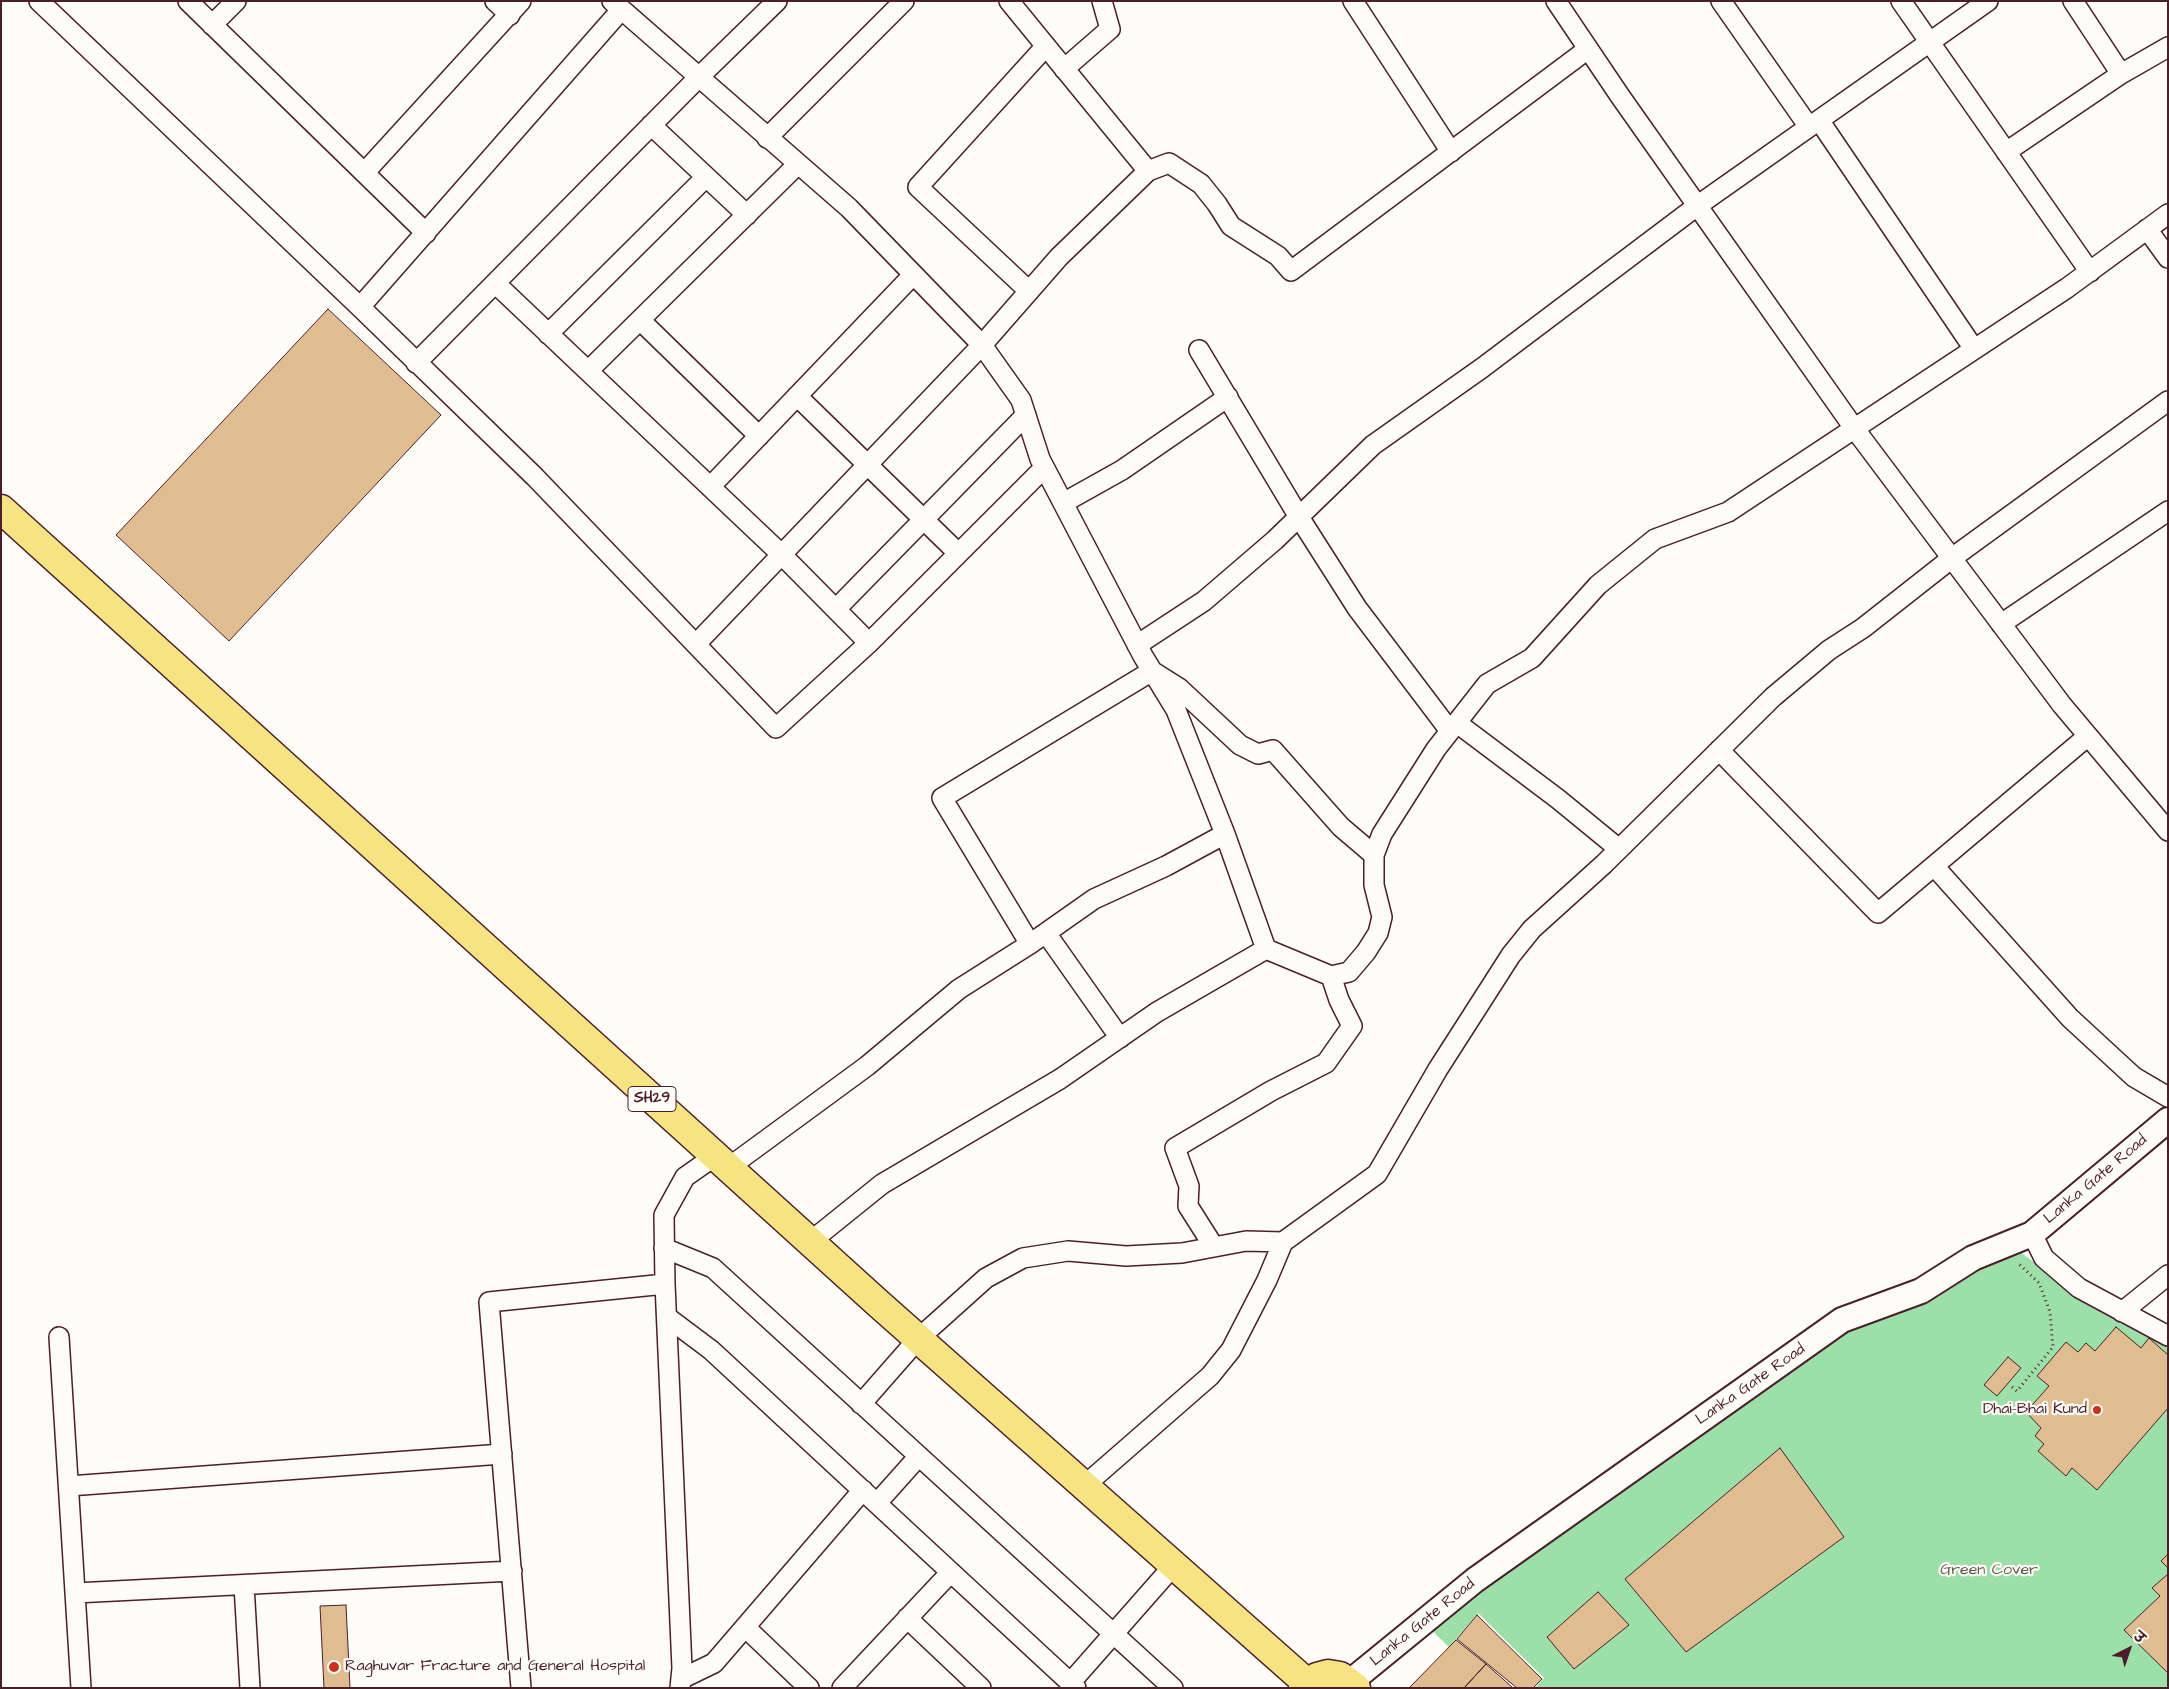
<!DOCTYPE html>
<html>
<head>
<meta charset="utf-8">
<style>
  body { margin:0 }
  #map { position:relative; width:2169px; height:1689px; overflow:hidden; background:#fdfcf7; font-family:"Architects Daughter","Playpen Sans Deva",sans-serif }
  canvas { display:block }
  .frame { position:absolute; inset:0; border:2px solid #4a1f2b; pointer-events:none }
  .north { position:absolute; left:2104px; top:1624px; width:50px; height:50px; -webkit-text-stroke:4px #fdfcf7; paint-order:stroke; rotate:41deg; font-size:14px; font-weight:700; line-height:20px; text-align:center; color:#4a1f2b }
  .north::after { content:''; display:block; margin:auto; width:18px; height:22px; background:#4a1f2b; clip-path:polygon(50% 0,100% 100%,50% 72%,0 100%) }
</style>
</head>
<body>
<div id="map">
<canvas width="2169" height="1689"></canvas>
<div class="frame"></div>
<div class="north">उ</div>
</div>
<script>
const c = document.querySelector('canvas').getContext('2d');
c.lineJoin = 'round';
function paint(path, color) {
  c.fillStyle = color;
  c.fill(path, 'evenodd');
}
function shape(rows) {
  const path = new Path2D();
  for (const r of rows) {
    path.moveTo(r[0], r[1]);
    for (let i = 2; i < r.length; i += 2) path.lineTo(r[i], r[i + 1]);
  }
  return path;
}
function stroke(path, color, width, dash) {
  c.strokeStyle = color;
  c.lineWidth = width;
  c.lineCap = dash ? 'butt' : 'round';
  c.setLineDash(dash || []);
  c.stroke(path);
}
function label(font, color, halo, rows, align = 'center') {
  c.font = font + ' "Architects Daughter",sans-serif';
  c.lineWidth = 4.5;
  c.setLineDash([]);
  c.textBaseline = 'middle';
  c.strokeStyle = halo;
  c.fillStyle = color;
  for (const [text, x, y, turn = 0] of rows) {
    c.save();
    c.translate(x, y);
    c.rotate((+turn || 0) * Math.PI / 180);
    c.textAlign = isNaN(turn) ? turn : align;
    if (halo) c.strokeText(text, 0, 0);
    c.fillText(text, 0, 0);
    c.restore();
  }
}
paint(shape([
  [2020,1252,2101,1310,2168,1343,2168,1688,1535,1688,1544,1678,1478,1613,1449,1647,1423,1622,1842,1320,1992,1265]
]), '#9ddfa9');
const building = shape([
  [328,309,441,415,229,641,116,535,328,309],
  [2116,1327,2141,1348,2149,1338,2168,1355,2168,1408,2097,1490,2072,1468,2066,1476,2038,1451,2044,1444,2035,1436,2041,1428,2026,1412,2049,1386,2037,1376,2066,1342,2078,1352,2086,1343,2095,1351,2116,1327],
  [2008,1357,2021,1368,1997,1396,1984,1385,2008,1357],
  [1780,1448,1844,1537,1686,1652,1625,1579,1780,1448],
  [2168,1554,2168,1568,2161,1561,2168,1554],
  [2168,1574,2168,1673,2124,1630,2160,1596,2152,1588,2168,1574],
  [1598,1592,1629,1625,1574,1669,1547,1637,1598,1592],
  [346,1605,350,1688,324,1688,320,1606,346,1605],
  [1477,1615,1542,1679,1533,1688,1517,1688,1457,1639,1477,1615],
  [1456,1640,1486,1664,1464,1688,1409,1688,1456,1640],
  [1486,1664,1513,1688,1464,1688,1486,1664]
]);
paint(building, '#e0bd91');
stroke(building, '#4a1f2b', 1);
const minor = shape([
  [39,1,360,307,535,477,776,728,869,643,1044,468],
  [188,1,426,233],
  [495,1,510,15],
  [612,1,849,208,982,345,1021,400,1040,459,1143,656,1176,710,1225,834,1266,949],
  [1353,1,1451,152],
  [1556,1,1620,96,1854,428,2062,705,2168,831],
  [1721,1,1809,127],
  [1901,1,2090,272],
  [2073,1,2121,74],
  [212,25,236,1],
  [1064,69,1110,29,1102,1],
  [1819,120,1974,349],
  [651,125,747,215],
  [767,138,904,1],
  [2006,152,2121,74,2168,47],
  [1148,171,1169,163,1201,184,1217,204,1231,226,1278,256,1291,271,1588,49],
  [365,172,521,1],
  [2147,229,2168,258],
  [495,283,781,554,869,643],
  [1029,291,918,187,1046,46],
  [360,307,621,10],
  [640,320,759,436],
  [548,334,706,177],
  [1199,350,1299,517,1357,608,1450,731],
  [416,363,699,77,777,1],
  [588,371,798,164],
  [797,396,958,553],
  [710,487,913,275],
  [1063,503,1122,470,1228,397],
  [836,609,1026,415],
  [2001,624,2168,511],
  [696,644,982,345,1059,257,1148,171,1009,1],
  [1137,645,1204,601,1275,540,1373,445,1482,368,1697,206,1988,1],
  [1457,723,1558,799,1619,849],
  [1719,750,1878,913,2088,736],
  [1934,866,2070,1018,2134,1077,2168,1097],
  [1046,933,1120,1038],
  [1030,944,942,798,1152,671,1179,688,1240,745,1258,754,1273,750,1341,827,1374,855],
  [728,1168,867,1066,959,989,1030,944,1094,899,1166,866,1225,834],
  [2032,1234,2044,1258,2079,1288,2168,1336],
  [810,1242,882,1184,1060,1079,1157,1012,1266,949,1331,976,1349,972,1366,952,1378,933,1382,917,1374,885,1374,855,1382,834,1436,749,1487,684,1532,658,1598,585,1655,539,1728,512,2067,288,2168,214],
  [1214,1247,1188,1206,1189,1186,1175,1148,1271,1091,1326,1063,1352,1026,1339,1000,1331,976],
  [664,1248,713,1268,1173,1688],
  [2122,1312,2168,1275],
  [667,1317,711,1350,1076,1688],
  [59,1337,81,1688],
  [861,1404,918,1339,986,1278,1023,1258,1068,1251,1126,1256,1182,1253,1246,1241,1283,1242],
  [69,1486,502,1454],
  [1084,1486,1210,1376,1231,1350,1267,1280,1283,1242,1377,1174,1438,1069,1511,955,1532,929,1604,864,1773,697,1829,650,1863,628,1952,558,2168,401],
  [877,1503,919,1456],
  [244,1585,250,1688],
  [75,1593,512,1571],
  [907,1618,981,1688],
  [745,1627,809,1688],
  [681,1679,714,1663,863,1490],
  [1071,1682,1174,1565],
  [521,1688,489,1302,665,1284],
  [680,1688,682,1668,665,1284,664,1215,685,1177,715,1156],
  [842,1688,951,1572]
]);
const tertiary = shape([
  [1350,1682,1475,1580,1842,1320,1921,1291,1973,1258,2032,1234,2168,1120]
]);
const primary = shape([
  [1,509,880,1305,1307,1683],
  [1303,1688,1317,1677,1328,1674,1340,1676,1356,1688]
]);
stroke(minor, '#4a1f2b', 22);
stroke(tertiary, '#4a1f2b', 28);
stroke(primary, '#4a1f2b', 31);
stroke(shape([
  [2012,1387,2017,1391,2053,1347,2050,1312,2039,1283,2017,1262]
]), '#4a1f2b', 3, [1, 4]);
stroke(minor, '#fdfcf7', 19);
stroke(tertiary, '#fdfcf7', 24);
stroke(primary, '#f6e381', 28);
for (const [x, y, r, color] of [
  [2097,1410,5,"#c8321e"],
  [334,1667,6,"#c8321e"]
]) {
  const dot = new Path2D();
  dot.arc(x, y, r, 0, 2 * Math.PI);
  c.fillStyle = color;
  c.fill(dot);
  stroke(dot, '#fdfcf7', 2);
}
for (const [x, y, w] of [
  [652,1099,48]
]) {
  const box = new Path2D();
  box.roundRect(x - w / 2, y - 12.5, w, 25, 4);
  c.fillStyle = '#fdfcf7';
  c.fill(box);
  stroke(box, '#4a1f2b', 1);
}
label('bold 15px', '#4a1f2b', null, [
  ["SH29",652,1099]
]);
label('16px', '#4a1f2b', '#fdfcf7', [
  ["Lanka Gate Road",2096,1180,-40],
  ["Lanka Gate Road",1751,1385,-35],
  ["Lanka Gate Road",1423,1623,-39]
]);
label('16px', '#4a1f2b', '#fdfcf7', [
  ["Dhai-Bhai Kund",2087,1410],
  ["Raghuvar Fracture and General Hospital",345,1667,"left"]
], 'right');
label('16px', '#635951', '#fdfcf7', [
  ["Green Cover",1989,1571]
]);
</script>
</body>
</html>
